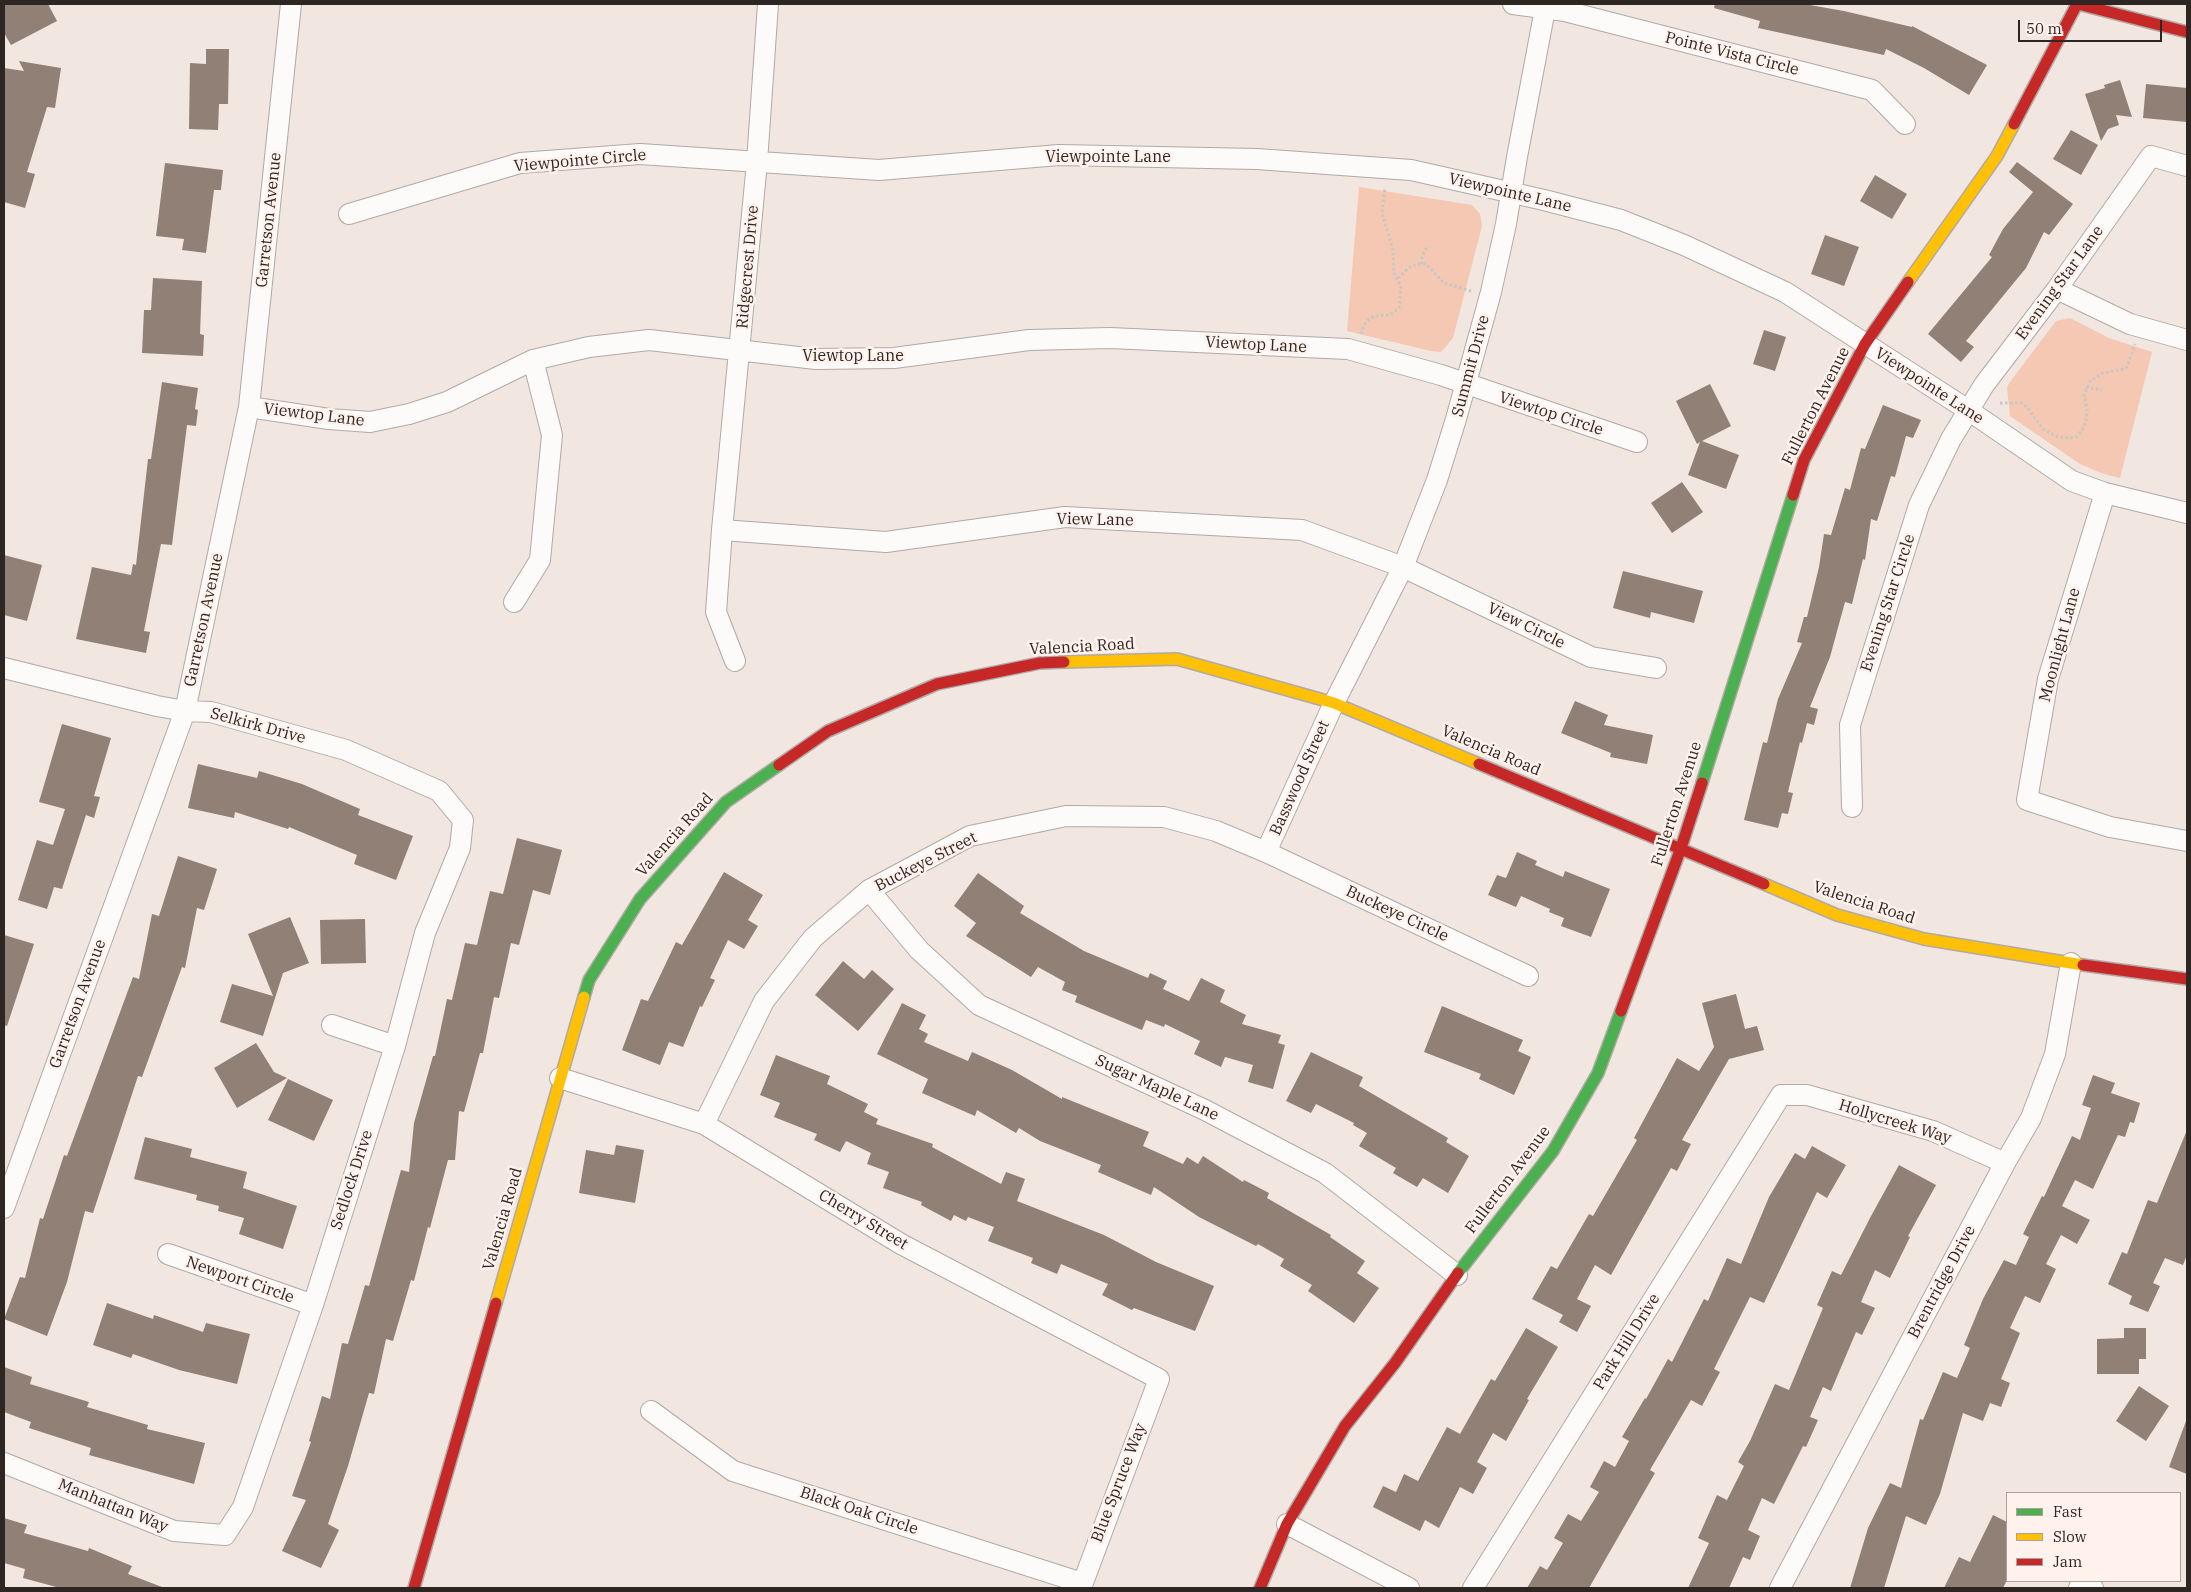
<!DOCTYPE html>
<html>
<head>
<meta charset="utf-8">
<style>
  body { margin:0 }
  #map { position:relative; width:2191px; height:1592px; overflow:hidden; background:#f1e6e0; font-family:"IBM Plex Serif",serif }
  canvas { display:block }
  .frame { position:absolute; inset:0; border:5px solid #2e2622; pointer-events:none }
  .legend { position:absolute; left:2006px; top:1492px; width:175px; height:90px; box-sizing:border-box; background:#fff2ec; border:1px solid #aba09b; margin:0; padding:6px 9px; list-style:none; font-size:15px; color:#2e2622 }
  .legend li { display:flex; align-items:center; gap:10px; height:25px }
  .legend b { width:25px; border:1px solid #aba09b }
  .scale { position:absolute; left:2018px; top:20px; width:144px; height:22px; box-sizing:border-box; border:2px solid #2e2622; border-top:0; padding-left:6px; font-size:15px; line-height:18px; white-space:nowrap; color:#2e2622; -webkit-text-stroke:4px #fff2ec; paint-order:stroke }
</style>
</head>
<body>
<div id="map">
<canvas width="2191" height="1592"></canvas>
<div class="frame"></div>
<ul class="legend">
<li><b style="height:6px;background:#4caf50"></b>Fast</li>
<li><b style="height:6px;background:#ffc107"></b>Slow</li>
<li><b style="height:6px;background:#c62828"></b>Jam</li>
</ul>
<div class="scale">50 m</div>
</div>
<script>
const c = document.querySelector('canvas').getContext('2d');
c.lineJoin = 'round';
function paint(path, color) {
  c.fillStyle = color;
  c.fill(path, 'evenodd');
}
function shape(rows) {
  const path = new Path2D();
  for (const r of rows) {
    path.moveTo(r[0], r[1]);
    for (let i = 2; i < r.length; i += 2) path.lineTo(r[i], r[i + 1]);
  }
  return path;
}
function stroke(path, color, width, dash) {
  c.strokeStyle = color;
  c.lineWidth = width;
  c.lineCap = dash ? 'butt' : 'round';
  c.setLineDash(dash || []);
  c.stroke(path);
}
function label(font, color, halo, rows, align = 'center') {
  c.font = font + ' "IBM Plex Serif",serif';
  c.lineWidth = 5;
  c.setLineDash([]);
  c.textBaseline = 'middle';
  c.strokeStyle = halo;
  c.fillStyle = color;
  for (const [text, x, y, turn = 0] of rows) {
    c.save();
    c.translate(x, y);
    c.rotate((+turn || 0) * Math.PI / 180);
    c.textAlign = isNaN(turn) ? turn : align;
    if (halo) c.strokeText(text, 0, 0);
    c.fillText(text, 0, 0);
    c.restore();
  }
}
paint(shape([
  [1359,187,1472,205,1480,214,1482,226,1453,338,1441,352,1431,351,1347,331],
  [2070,318,2109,338,2152,352,2120,478,2101,473,2080,464,2010,416,2007,387,2010,382,2056,321]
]), '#f4c8b2');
paint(shape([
  [4,4,48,4,57,21,11,45,4,33],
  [1715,4,1804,4,1844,11,1912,27,1912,26,1987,65,1969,95,1924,68,1886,49,1884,55,1758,28,1760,21,1714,8],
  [206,49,229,49,228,104,219,104,218,130,189,129,190,63,206,64],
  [19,61,61,68,55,108,47,107,27,172,35,174,25,208,4,202,4,68,24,71],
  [2120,80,2132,117,2116,115,2119,125,2108,129,2101,141,2085,94,2105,88,2104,85],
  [2146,84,2187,88,2187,122,2143,118],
  [2071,130,2098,145,2081,175,2053,159],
  [2017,162,2073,204,2049,235,2044,232,2026,268,1966,341,1974,347,1961,362,1928,334,1992,257,1989,255,2003,229,2033,192,2009,172],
  [165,163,223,170,221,190,214,190,206,253,182,250,184,239,156,236],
  [1875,175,1907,194,1892,219,1860,201],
  [1825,235,1859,247,1844,286,1811,274],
  [153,278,202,281,200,334,204,335,203,356,142,353,144,310,151,310],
  [1764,330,1786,337,1775,371,1753,364],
  [162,382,198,388,195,409,198,410,196,426,187,425,172,545,161,544,144,631,150,632,146,653,76,639,92,567,131,575,133,564,136,565,148,459,151,459],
  [1710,384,1731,426,1702,441,1739,455,1726,489,1688,475,1700,442,1697,444,1676,401],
  [1883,405,1921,420,1913,438,1906,436,1895,477,1891,476,1877,521,1871,519,1865,560,1863,559,1852,604,1845,602,1830,657,1810,707,1818,709,1814,725,1807,723,1802,743,1800,742,1788,792,1793,793,1788,814,1782,813,1778,828,1744,820,1763,742,1767,743,1778,699,1802,643,1797,642,1804,617,1807,617,1819,567,1824,534,1831,535,1845,488,1850,490,1861,448,1865,449],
  [1682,482,1703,512,1672,533,1651,503],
  [4,555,42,565,27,621,4,615],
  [1623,571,1703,591,1694,623,1651,612,1650,618,1613,608],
  [1575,701,1608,715,1604,725,1653,735,1647,764,1610,757,1611,753,1561,733],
  [62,724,111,738,94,796,100,797,94,818,86,815,62,889,54,887,47,909,18,900,37,840,53,845,65,809,39,802],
  [198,764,257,778,259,771,302,784,360,809,358,815,413,836,396,880,354,864,357,855,289,827,288,829,235,812,234,818,188,808],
  [517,838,562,850,550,895,533,890,519,945,511,943,499,998,494,997,483,1053,480,1053,464,1112,459,1111,455,1160,448,1160,430,1228,428,1227,414,1281,411,1280,393,1341,386,1339,374,1394,369,1393,348,1466,328,1524,339,1530,321,1568,282,1551,306,1500,292,1496,311,1442,309,1441,322,1396,330,1399,342,1343,348,1344,365,1285,369,1286,401,1170,409,1172,414,1123,433,1056,435,1056,447,999,452,1000,465,943,477,945,490,891,503,894],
  [1517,852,1537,861,1535,865,1563,877,1565,871,1610,889,1591,937,1561,926,1564,918,1549,912,1550,909,1521,896,1516,907,1488,895,1497,875,1506,878],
  [178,856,217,869,204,910,197,908,185,968,182,967,142,1077,138,1076,93,1213,85,1211,67,1282,47,1336,4,1319,20,1277,25,1278,40,1218,43,1219,64,1155,67,1156,133,977,139,979,152,914,159,916],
  [724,872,763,895,748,920,758,926,744,949,728,940,710,978,715,980,702,1007,700,1006,683,1047,669,1042,660,1065,622,1050,641,999,648,1001,676,942,682,945],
  [978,873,1024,906,1020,913,1084,951,1148,978,1150,973,1167,981,1163,989,1189,1001,1201,978,1225,990,1220,1002,1246,1015,1242,1024,1281,1035,1278,1043,1285,1045,1273,1089,1248,1082,1253,1065,1225,1057,1221,1067,1194,1054,1200,1041,1165,1024,1164,1027,1146,1020,1142,1030,1075,1002,1077,996,1062,990,1065,982,1038,967,1031,977,966,936,976,923,954,906],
  [290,917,309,963,283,973,263,1036,220,1022,232,984,273,996,248,934],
  [365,919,366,963,321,964,320,920],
  [4,935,34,944,7,1026,4,1025],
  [843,961,864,979,872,970,894,989,858,1031,815,995],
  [1736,994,1745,1029,1757,1026,1764,1050,1729,1059,1682,1140,1691,1144,1677,1171,1671,1168,1611,1275,1595,1265,1577,1299,1591,1306,1577,1332,1559,1322,1563,1315,1532,1299,1551,1266,1557,1269,1589,1214,1593,1216,1637,1140,1634,1138,1677,1058,1699,1071,1714,1047,1702,1003],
  [902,1003,926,1015,919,1029,928,1034,924,1042,968,1061,972,1052,1012,1070,1062,1099,1062,1097,1149,1132,1143,1146,1183,1164,1187,1157,1198,1164,1203,1156,1243,1182,1244,1180,1269,1193,1267,1198,1331,1235,1330,1237,1365,1261,1357,1273,1379,1288,1354,1323,1308,1291,1312,1285,1280,1266,1284,1259,1258,1244,1256,1246,1199,1217,1154,1187,1151,1195,1098,1172,1101,1165,1040,1141,1019,1128,1016,1133,977,1110,975,1116,922,1093,928,1079,877,1054],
  [1442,1006,1523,1040,1518,1051,1531,1057,1514,1095,1479,1079,1481,1074,1424,1052],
  [256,1043,274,1072,287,1078,237,1108,214,1068],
  [1311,1052,1363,1077,1359,1086,1448,1138,1446,1142,1469,1156,1448,1193,1423,1178,1417,1187,1393,1173,1396,1168,1359,1146,1367,1133,1353,1125,1354,1123,1316,1104,1311,1113,1286,1101],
  [776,1055,830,1076,827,1084,868,1104,864,1112,878,1119,876,1124,933,1144,932,1147,1001,1184,1006,1172,1025,1179,1017,1201,1104,1235,1156,1262,1214,1286,1195,1331,1134,1308,1132,1310,1102,1295,1108,1284,1061,1264,1057,1274,1031,1263,1033,1258,988,1241,994,1227,968,1217,966,1221,954,1215,951,1221,921,1205,922,1202,883,1188,889,1172,867,1164,871,1153,846,1141,840,1152,814,1140,817,1134,774,1117,780,1103,760,1095],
  [2093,1075,2115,1083,2111,1093,2140,1103,2134,1123,2130,1122,2125,1137,2118,1135,2093,1189,2075,1180,2062,1206,2090,1220,2077,1244,2061,1235,2046,1264,2056,1269,2040,1303,2025,1296,2010,1328,2020,1333,2001,1379,2010,1383,2001,1407,1990,1403,1983,1421,1963,1413,1940,1494,1926,1525,1906,1516,1884,1588,1850,1588,1868,1528,1890,1483,1901,1488,1920,1419,1923,1420,1943,1372,1957,1378,1970,1348,1964,1345,1983,1299,2004,1260,2016,1265,2029,1237,2023,1234,2042,1196,2044,1197,2072,1136,2080,1140,2091,1108,2082,1105],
  [288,1079,333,1100,314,1141,268,1120],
  [2187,1130,2187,1255,2183,1265,2165,1258,2153,1283,2160,1286,2148,1312,2129,1304,2132,1296,2108,1284,2122,1252,2127,1254,2148,1200,2157,1203],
  [145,1137,192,1149,190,1157,247,1172,243,1188,297,1206,283,1249,239,1234,244,1218,218,1211,219,1206,196,1200,197,1195,134,1179],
  [616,1145,644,1150,635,1203,579,1193,586,1150,614,1155],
  [1812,1146,1846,1165,1827,1198,1817,1192,1764,1303,1750,1297,1714,1369,1720,1372,1702,1406,1691,1400,1650,1470,1655,1473,1589,1588,1527,1588,1540,1566,1547,1570,1563,1543,1554,1538,1568,1514,1581,1521,1599,1492,1590,1487,1604,1461,1615,1467,1629,1441,1622,1437,1645,1398,1646,1399,1668,1359,1672,1362,1704,1299,1708,1301,1727,1258,1741,1264,1769,1197,1795,1153,1805,1159],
  [1899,1165,1936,1185,1908,1236,1910,1237,1890,1278,1875,1270,1861,1302,1875,1308,1862,1335,1856,1332,1831,1391,1823,1387,1810,1417,1818,1420,1806,1447,1803,1446,1774,1504,1762,1498,1748,1530,1760,1536,1750,1560,1743,1557,1729,1588,1688,1588,1709,1543,1698,1538,1717,1495,1727,1500,1744,1466,1738,1462,1750,1441,1775,1384,1789,1390,1823,1308,1817,1305,1832,1271,1841,1275,1870,1218],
  [107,1303,153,1319,154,1315,203,1332,206,1323,250,1334,237,1384,179,1370,133,1354,131,1358,93,1345],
  [1526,1328,1558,1347,1527,1399,1529,1400,1506,1441,1493,1433,1477,1462,1487,1468,1473,1494,1460,1487,1439,1528,1425,1520,1420,1531,1373,1507,1383,1486,1396,1492,1404,1474,1418,1481,1447,1427,1460,1434,1491,1379,1495,1381],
  [2124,1328,2146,1328,2146,1359,2139,1359,2139,1374,2097,1374,2097,1339,2124,1338],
  [4,1367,32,1377,30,1384,89,1402,87,1407,148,1425,147,1429,205,1443,194,1484,89,1455,91,1448,29,1428,31,1422,4,1412],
  [2139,1386,2169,1406,2146,1441,2116,1421],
  [2186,1421,2187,1422,2187,1474,2169,1467],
  [1993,1515,2007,1522,2007,1580,2003,1588,1944,1588,1959,1557,1970,1562],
  [4,1518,27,1525,24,1533,88,1551,89,1548,132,1566,128,1574,162,1587,161,1588,60,1588,23,1578,25,1569,4,1563]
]), '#908076');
const street = shape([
  [1513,4,1565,11,1872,90,1905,124],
  [349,214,520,163,640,154,879,170,1059,155,1257,159,1411,170,1544,200,1621,220,1684,245,1785,292,1968,410,2072,481,2105,493,2187,513],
  [2057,289,2130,324,2187,340],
  [249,407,329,419,370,422,409,414,447,402,533,360,589,347,649,340,816,359,894,358,1029,340,1110,338,1348,349,1441,375,1637,442],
  [2105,493,2048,679,2027,800,2110,827,2187,841],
  [722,530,886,542,1065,517,1302,530,1403,567,1591,657,1656,668],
  [514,602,540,560,552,435,533,360],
  [735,661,716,612,722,530,757,162,768,4],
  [4,668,157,706,185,711,211,712,346,750,439,791,463,820,460,848,425,933,395,1046,313,1305,243,1507,225,1535,174,1531,4,1463],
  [1852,807,1850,725,1919,505,1951,439,1984,385,2057,289,2151,156,2187,166],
  [1266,852,1334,703,1403,567,1437,480,1456,419,1491,292,1506,224,1517,157,1545,9],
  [869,890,919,950,979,1005,1205,1110,1325,1173,1457,1275],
  [332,1025,395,1046],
  [560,1078,704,1124,901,1244,1159,1379,1081,1588],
  [704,1124,764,1001,813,938,869,890,970,836,1066,816,1164,817,1216,831,1266,852,1528,976],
  [4,1208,185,711,249,407,291,4],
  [168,1254,313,1305],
  [651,1411,733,1471,1082,1583],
  [1287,1524,1409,1588],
  [1473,1588,1781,1095,1807,1095,1933,1131,2005,1163],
  [1780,1588,2005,1163,2031,1118,2055,1054,2071,963],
  [2079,1588,2081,1584,2093,1588]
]);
const fast = shape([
  [1702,783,1793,495],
  [584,997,589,980,640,899,726,802,779,765],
  [1458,1273,1553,1151,1598,1073,1621,1011]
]);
const slow = shape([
  [1908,282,1997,156,2014,124],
  [1064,662,1177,659,1334,703,1479,764],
  [1764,884,1837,915,1924,939,2083,965],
  [496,1303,584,997]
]);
const jam = shape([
  [2078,4,2187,32],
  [2014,124,2077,4],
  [1793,495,1804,460,1865,344,1908,282],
  [1479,764,1764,884],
  [779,765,828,731,937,684,1040,663,1064,662],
  [2083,965,2187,979],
  [1621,1011,1681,848,1702,783],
  [414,1588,496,1303],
  [1260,1588,1287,1524,1345,1426,1395,1363,1458,1273]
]);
stroke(street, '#b1a9a5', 22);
stroke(fast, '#b1a9a5', 14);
stroke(slow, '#b1a9a5', 14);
stroke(jam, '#b1a9a5', 14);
stroke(shape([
  [1422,264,1422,256,1426,249,1430,247],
  [1398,278,1411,266,1418,264,1426,264,1444,283,1471,291],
  [1361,334,1364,325,1369,319,1375,316,1390,315,1399,308,1401,286,1394,273,1393,250,1382,213,1385,187],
  [2086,387,2102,390],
  [2000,403,2021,403,2027,407,2043,429,2058,437,2075,438,2083,429,2086,421,2087,409,2084,395,2090,381,2103,373,2123,369,2127,367,2135,344]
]), '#cac6c4', 3, [2.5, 2.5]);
stroke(street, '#fdfbfa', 20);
stroke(fast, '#4caf50', 11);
stroke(slow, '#ffc107', 11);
stroke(jam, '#c62828', 11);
label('16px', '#2e2622', '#fff2ec', [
  ["Pointe Vista Circle",1732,54,14],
  ["Viewpointe Lane",1108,157],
  ["Viewpointe Circle",580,161,-5],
  ["Viewpointe Lane",1510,193,13],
  ["Garretson Avenue",269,220,-84],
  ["Ridgecrest Drive",748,267,-85],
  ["Evening Star Lane",2060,283,-54],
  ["Viewtop Lane",1256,345,3],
  ["Viewtop Lane",853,356],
  ["Summit Drive",1471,366,-75],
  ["Viewpointe Lane",1929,386,33],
  ["Fullerton Avenue",1816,406,-63],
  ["Viewtop Circle",1551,414,18],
  ["Viewtop Lane",314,415,7],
  ["View Lane",1095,520,1],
  ["Evening Star Circle",1888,603,-72],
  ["Garretson Avenue",204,620,-78],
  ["View Circle",1526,626,26],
  ["Moonlight Lane",2060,645,-75],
  ["Valencia Road",1082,647,-3],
  ["Selkirk Drive",258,726,15],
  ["Valencia Road",1491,751,23],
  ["Basswood Street",1300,778,-66],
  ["Fullerton Avenue",1677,804,-72],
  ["Valencia Road",675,835,-48],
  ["Buckeye Street",926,862,-27],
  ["Valencia Road",1864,903,18],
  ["Buckeye Circle",1397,914,25],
  ["Garretson Avenue",78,1004,-70],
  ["Sugar Maple Lane",1157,1088,25],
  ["Hollycreek Way",1895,1122,17],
  ["Sedlock Drive",352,1180,-72],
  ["Fullerton Avenue",1508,1180,-53],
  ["Valencia Road",503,1219,-74],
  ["Cherry Street",863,1220,31],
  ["Newport Circle",240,1280,19],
  ["Brentridge Drive",1942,1282,-62],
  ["Park Hill Drive",1627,1342,-58],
  ["Blue Spruce Way",1119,1483,-69],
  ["Manhattan Way",113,1506,22],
  ["Black Oak Circle",859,1511,18]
]);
</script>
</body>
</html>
